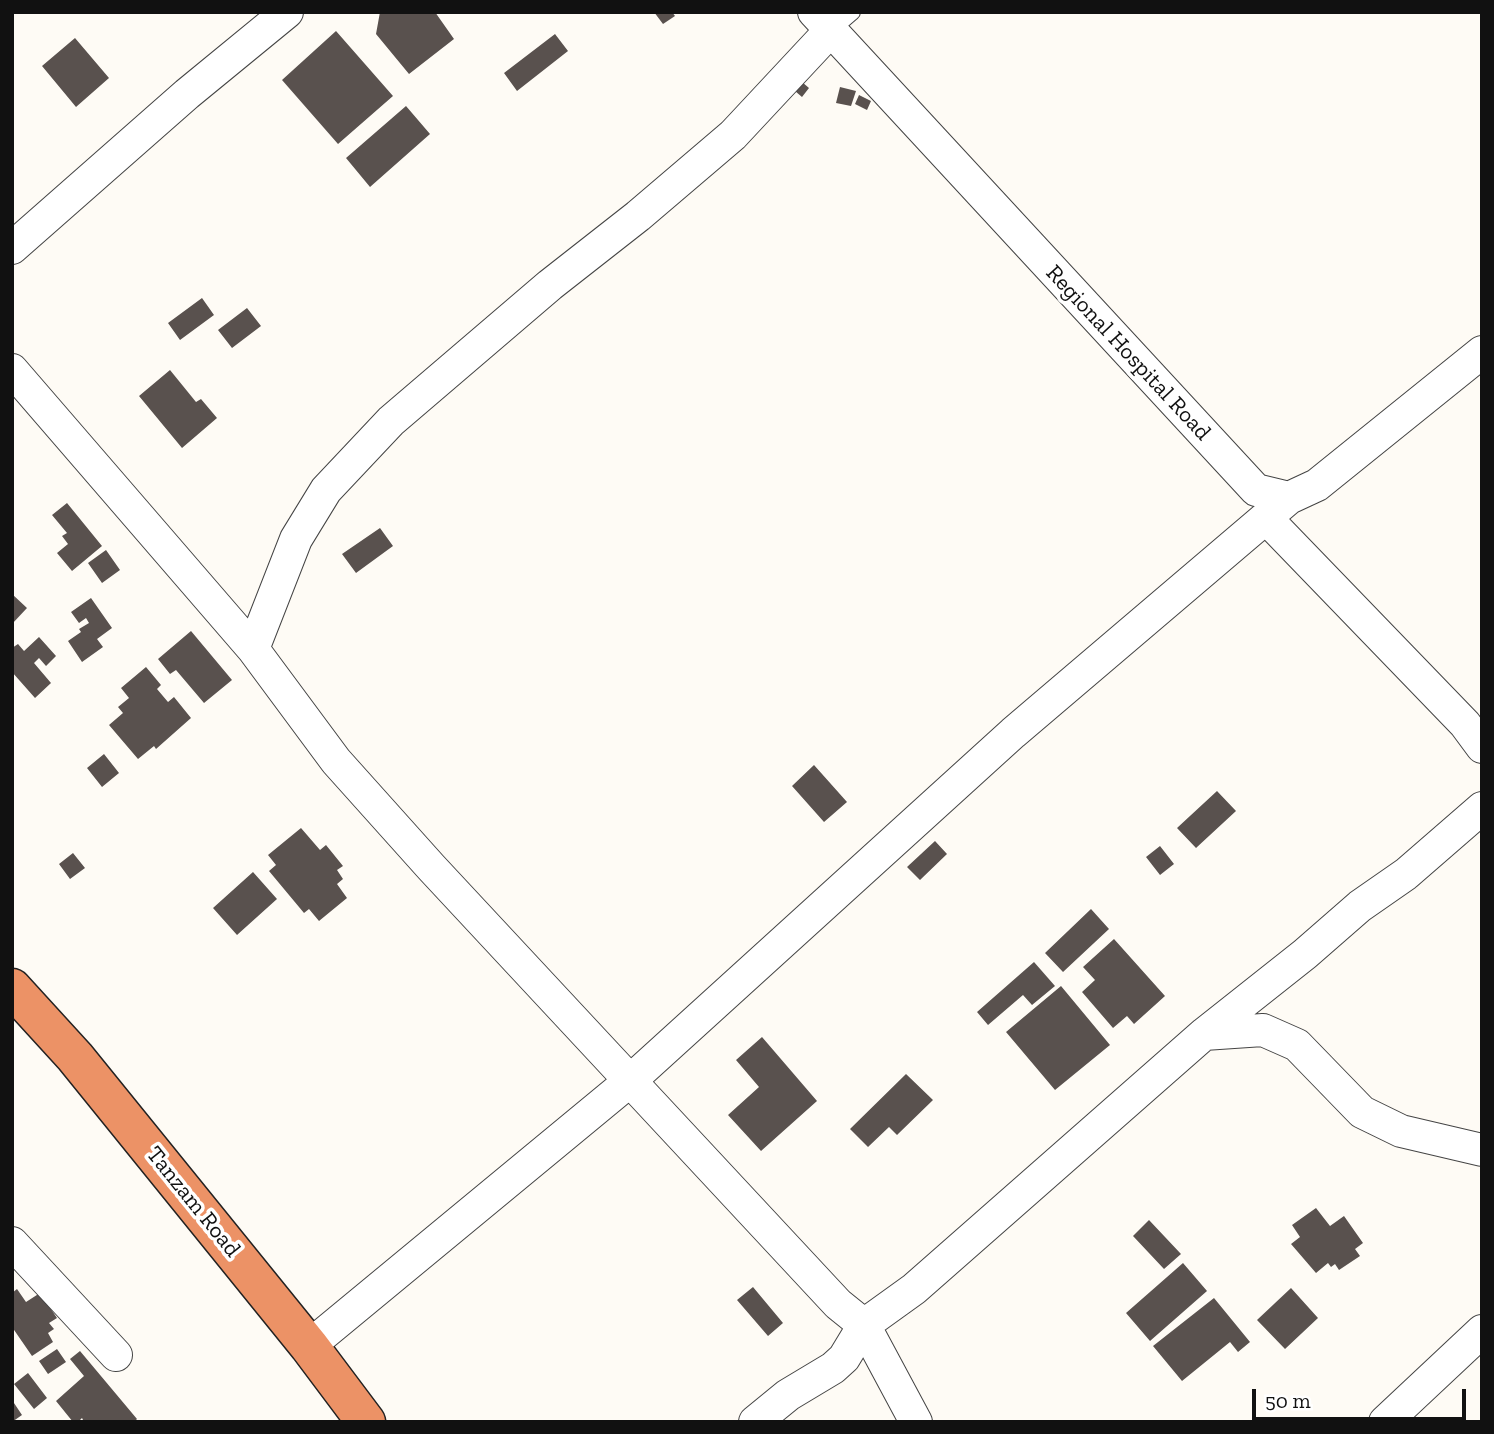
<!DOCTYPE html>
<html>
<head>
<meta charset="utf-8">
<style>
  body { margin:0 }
  #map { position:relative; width:1494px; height:1434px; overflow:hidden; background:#fefbf5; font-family:"Zilla Slab",serif }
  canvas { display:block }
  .frame { position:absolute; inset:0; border:14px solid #111; pointer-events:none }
  .scale { position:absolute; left:1252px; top:1389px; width:214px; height:32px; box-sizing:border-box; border:4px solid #111; border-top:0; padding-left:9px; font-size:21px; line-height:24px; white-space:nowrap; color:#111; -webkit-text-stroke:5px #fff; paint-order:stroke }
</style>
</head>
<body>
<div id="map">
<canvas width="1494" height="1434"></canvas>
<div class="frame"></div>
<div class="scale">50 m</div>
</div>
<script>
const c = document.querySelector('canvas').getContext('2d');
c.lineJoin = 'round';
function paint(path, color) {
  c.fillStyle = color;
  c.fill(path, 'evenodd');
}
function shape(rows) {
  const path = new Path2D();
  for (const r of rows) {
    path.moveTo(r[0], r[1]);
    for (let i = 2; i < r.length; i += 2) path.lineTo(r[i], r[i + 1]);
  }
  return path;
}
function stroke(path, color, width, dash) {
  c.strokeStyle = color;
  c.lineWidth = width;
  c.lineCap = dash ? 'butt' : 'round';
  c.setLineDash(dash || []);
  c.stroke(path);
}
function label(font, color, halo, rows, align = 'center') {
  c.font = font + ' "Zilla Slab",serif';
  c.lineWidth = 7;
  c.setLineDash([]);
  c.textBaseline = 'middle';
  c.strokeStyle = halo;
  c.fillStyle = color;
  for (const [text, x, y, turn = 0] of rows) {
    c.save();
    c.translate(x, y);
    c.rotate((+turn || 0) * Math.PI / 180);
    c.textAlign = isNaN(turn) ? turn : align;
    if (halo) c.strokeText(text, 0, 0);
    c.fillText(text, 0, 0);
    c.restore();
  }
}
paint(shape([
  [380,12,435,12,454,39,409,74,376,34],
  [654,12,672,12,675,16,663,24],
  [336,31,393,96,338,144,282,80],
  [555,34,568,51,517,91,504,73],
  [75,38,109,78,76,107,42,66],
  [802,82,809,88,802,97,795,91],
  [840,87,856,91,851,106,836,103],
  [859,95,871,101,867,110,855,104],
  [406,106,430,134,370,187,346,158],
  [202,298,214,315,180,340,168,323],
  [247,308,261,326,232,348,218,330],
  [170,370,196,402,201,399,217,418,182,448,139,396],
  [67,503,102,546,72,571,57,553,68,544,62,536,67,533,52,515],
  [380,528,393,546,356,573,342,554],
  [106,550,120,570,102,583,88,563],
  [12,594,27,608,12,624],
  [91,598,112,628,97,639,103,647,82,662,68,641,81,632,79,629,89,623,86,618,79,623,71,612],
  [191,631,232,680,204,703,176,670,170,674,158,659],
  [39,637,56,656,46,666,39,658,34,663,51,683,35,698,12,672,12,648,18,644,24,651],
  [146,667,161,685,157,689,168,702,174,697,191,718,156,749,154,746,138,759,109,725,123,713,118,707,129,698,121,688],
  [104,754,119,773,102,787,87,768],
  [814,765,847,802,824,822,792,786],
  [1217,791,1236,811,1196,848,1177,828],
  [301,828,320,850,326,845,343,866,337,870,343,879,337,884,347,898,319,921,309,909,304,913,269,871,276,865,268,855],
  [935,841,947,854,920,880,907,867],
  [1160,846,1174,864,1160,875,1146,857],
  [73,853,85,868,70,879,59,864],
  [253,872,277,899,237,935,213,908],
  [1091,909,1109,929,1063,972,1045,953],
  [1114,939,1165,996,1134,1024,1127,1016,1113,1028,1082,992,1095,980,1083,967],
  [1034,962,1055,986,1032,1005,1023,995,988,1025,977,1012],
  [1061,986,1110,1045,1055,1090,1006,1032],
  [762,1037,817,1101,761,1151,728,1115,759,1087,736,1060],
  [906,1074,933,1100,897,1135,889,1127,868,1147,850,1129],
  [1316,1208,1330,1226,1344,1216,1363,1243,1355,1249,1360,1256,1339,1270,1335,1264,1331,1267,1328,1263,1316,1273,1291,1244,1300,1237,1292,1225],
  [1149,1220,1181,1254,1164,1269,1133,1236],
  [1183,1263,1207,1291,1150,1341,1126,1313],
  [753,1287,783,1323,768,1336,737,1300],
  [1291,1288,1318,1318,1285,1349,1257,1320],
  [17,1289,26,1302,40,1293,57,1318,49,1323,54,1329,48,1333,53,1342,32,1356,12,1327,12,1293],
  [1214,1298,1250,1342,1238,1352,1230,1342,1182,1381,1153,1346],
  [57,1349,66,1362,48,1374,39,1361],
  [80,1351,137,1419,134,1422,84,1422,82,1418,78,1422,73,1422,56,1401,84,1376,70,1359],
  [28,1373,47,1398,34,1409,14,1384],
  [12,1400,22,1415,12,1422]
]), '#59514e');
const lane = shape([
  [831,30,852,12]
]);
const street = shape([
  [814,12,1256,490,1289,498,1317,485,1482,352],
  [12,248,187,94,287,12],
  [12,370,253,649,336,761,431,867,838,1304,864,1325,914,1289,1204,1034,1305,954,1360,906,1406,874,1482,808],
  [1266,518,1465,724,1482,747],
  [253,649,296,539,326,490,391,421,550,285,638,216,733,135,831,30],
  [1204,1034,1263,1030,1297,1045,1362,1112,1401,1131,1482,1150],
  [12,1243,116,1355],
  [864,1325,916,1422],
  [309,1346,631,1080,1013,733,1289,498],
  [755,1422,788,1395,833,1368,844,1358,864,1325],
  [1385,1422,1482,1331]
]);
const highway = shape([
  [12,988,75,1057,309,1346,366,1422]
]);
stroke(lane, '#444', 18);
stroke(street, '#444', 34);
stroke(highway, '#222', 41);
stroke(lane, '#fff', 16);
stroke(street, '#fff', 32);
stroke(highway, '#ec9266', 38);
label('23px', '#111', '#fff', [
  ["Regional Hospital Road",1128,353,47],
  ["Tanzam Road",193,1202,51]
]);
</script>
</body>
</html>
